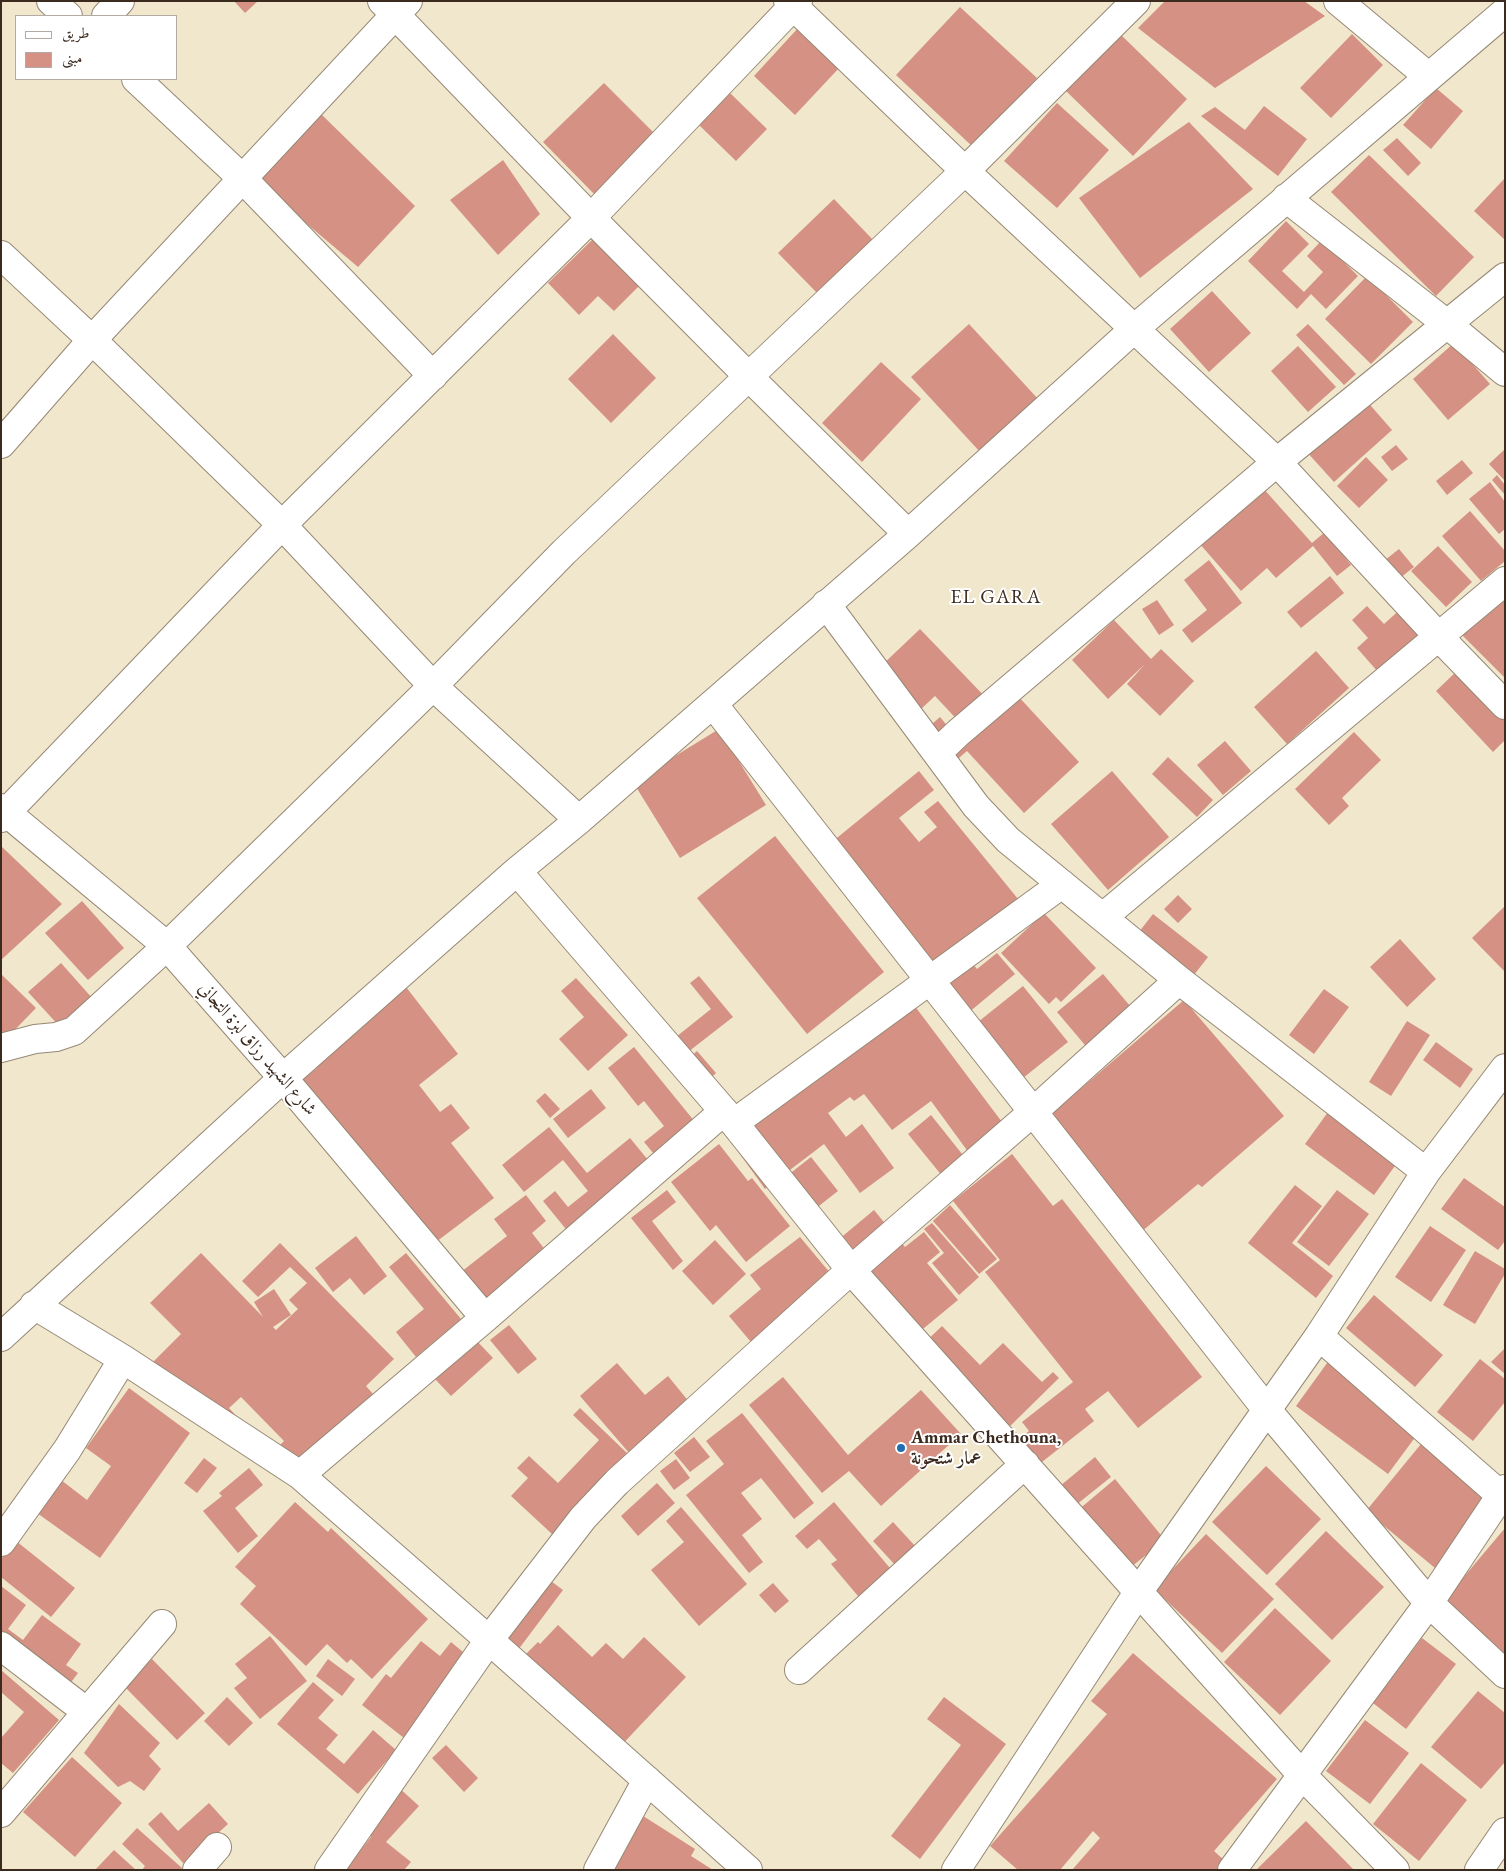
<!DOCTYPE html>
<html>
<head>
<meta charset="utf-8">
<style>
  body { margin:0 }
  #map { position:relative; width:1506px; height:1871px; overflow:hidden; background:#f0e7cc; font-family:"EB Garamond",Amiri,serif }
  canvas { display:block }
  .frame { position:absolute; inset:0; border:2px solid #3b2a1e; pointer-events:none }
  .legend { position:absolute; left:15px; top:15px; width:162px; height:65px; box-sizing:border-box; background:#fff; border:1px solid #b1aaa5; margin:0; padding:6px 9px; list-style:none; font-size:15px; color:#3b2a1e }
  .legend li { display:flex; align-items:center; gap:10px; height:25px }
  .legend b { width:25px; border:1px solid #b1aaa5 }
</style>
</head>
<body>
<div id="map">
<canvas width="1506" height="1871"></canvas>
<div class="frame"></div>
<ul class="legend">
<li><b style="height:6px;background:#fff"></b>طريق</li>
<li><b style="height:14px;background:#d59184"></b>مبنى</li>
</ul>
</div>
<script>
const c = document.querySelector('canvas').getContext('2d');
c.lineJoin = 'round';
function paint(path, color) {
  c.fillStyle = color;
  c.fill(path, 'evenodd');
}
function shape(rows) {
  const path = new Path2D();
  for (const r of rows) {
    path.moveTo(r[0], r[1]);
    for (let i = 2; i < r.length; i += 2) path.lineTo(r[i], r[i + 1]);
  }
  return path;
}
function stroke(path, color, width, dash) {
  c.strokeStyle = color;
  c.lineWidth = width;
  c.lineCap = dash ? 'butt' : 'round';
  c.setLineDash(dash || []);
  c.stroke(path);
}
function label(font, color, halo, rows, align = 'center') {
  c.font = font + ' "EB Garamond",Amiri,serif';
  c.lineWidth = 4;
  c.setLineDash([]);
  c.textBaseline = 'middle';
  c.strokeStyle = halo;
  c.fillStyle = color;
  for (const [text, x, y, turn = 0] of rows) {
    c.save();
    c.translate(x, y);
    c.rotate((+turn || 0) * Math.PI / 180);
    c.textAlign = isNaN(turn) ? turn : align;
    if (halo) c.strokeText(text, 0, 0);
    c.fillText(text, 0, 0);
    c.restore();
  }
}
paint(shape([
  [234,1,258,1,245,13],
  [1165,1,1304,1,1325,16,1215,88,1138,28],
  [960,7,1037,78,973,147,896,75],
  [799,27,840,67,795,115,754,76],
  [1120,34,1187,99,1133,156,1066,91],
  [1352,34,1383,65,1331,118,1300,88],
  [604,83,657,136,596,196,543,142],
  [1436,88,1463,111,1431,149,1403,125],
  [730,93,767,129,736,161,699,125],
  [1057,103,1109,150,1057,208,1004,161],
  [1264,106,1307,139,1278,176,1201,116,1215,107,1245,130],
  [320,113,415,206,358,267,256,181],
  [1189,122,1253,189,1140,278,1079,198],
  [1397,138,1421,163,1408,176,1383,150],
  [1369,155,1474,257,1436,296,1331,192],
  [503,160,540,214,498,255,450,200],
  [1505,178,1505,240,1474,211],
  [834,199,874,241,819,295,778,253],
  [1286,221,1309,244,1282,271,1304,292,1323,272,1307,256,1322,240,1358,276,1326,309,1311,294,1297,309,1248,261],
  [593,239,639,286,614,311,598,296,579,315,548,283],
  [1367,276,1413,322,1371,364,1325,319],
  [1212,291,1251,333,1209,372,1170,329],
  [969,324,1039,400,981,453,911,377],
  [1308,324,1356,374,1344,385,1296,335],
  [613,334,656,378,611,423,568,379],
  [1454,343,1490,384,1448,420,1413,379],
  [1298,346,1336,387,1308,412,1271,371],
  [881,362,921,399,862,462,822,423],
  [1364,398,1392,430,1334,482,1306,451],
  [1396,445,1408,459,1392,471,1381,457],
  [1505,449,1505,481,1489,464],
  [1366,457,1388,480,1359,508,1337,486],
  [1462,460,1473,473,1447,495,1436,481],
  [1497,475,1505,485,1505,495,1492,480],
  [1490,482,1505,502,1505,529,1499,534,1469,499],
  [1262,487,1312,543,1325,532,1351,565,1337,576,1313,546,1276,578,1267,568,1241,591,1199,543],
  [1470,511,1505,551,1505,561,1481,581,1442,536],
  [1438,546,1472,582,1446,607,1411,571],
  [1399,549,1414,567,1395,582,1380,564],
  [1209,560,1242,603,1192,643,1182,630,1207,610,1184,580],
  [1330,576,1344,593,1301,628,1287,612],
  [1505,597,1505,678,1462,635],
  [1157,600,1174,625,1159,635,1142,609],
  [1367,606,1384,624,1404,606,1425,630,1378,672,1357,648,1368,638,1352,620],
  [1114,620,1151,659,1161,649,1194,681,1160,716,1127,684,1145,664,1108,699,1072,660],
  [920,629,990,702,964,727,935,696,907,722,880,667],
  [1316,651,1349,688,1287,744,1254,707],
  [1461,667,1505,713,1505,740,1493,752,1436,691],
  [1017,695,1079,762,1024,813,967,751,952,764,925,730,940,717,963,745],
  [719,729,766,805,680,858,633,782],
  [1354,732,1381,760,1342,798,1349,806,1329,825,1295,789],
  [1225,741,1251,771,1223,795,1197,765],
  [1168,757,1213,800,1197,817,1152,774],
  [919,771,934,790,899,818,919,842,937,827,924,812,938,801,1023,905,964,953,977,969,997,953,1015,974,968,1013,827,846],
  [1112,771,1169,837,1108,890,1051,824],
  [775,836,884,972,807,1034,697,898],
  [1,846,62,904,1,960],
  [1178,895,1192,909,1178,923,1164,909],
  [82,901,124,948,88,980,45,933],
  [1505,906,1505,972,1472,938],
  [1044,913,1096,968,1061,1002,1056,997,1049,1004,1001,953],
  [1153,914,1208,957,1190,980,1135,937],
  [1400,939,1436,979,1407,1007,1370,967],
  [61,963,93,999,61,1028,28,992],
  [1,974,36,1008,1,1044],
  [1103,974,1136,1013,1090,1051,1057,1012],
  [699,976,733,1017,688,1052,676,1037,711,1009,690,983],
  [576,978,628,1035,588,1071,559,1039,584,1017,561,991],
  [1023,986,1068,1042,1018,1082,973,1026],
  [406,987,458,1054,419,1085,440,1112,451,1104,470,1128,451,1143,494,1198,428,1248,291,1089,317,1068,301,1047],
  [1324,989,1349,1007,1314,1054,1289,1035],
  [1184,1000,1284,1116,1202,1187,1198,1184,1134,1238,1049,1116],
  [914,1005,1005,1126,969,1153,931,1101,892,1130,864,1094,854,1101,850,1097,828,1113,846,1137,862,1124,894,1168,860,1193,824,1144,765,1189,732,1143],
  [1407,1021,1430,1035,1391,1096,1369,1082],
  [1436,1042,1473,1069,1460,1088,1423,1060],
  [634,1047,704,1133,663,1165,644,1142,664,1126,644,1101,638,1106,608,1068],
  [697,1051,716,1073,700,1088,680,1066],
  [591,1089,606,1108,568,1138,553,1119],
  [545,1093,560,1109,550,1118,536,1101],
  [1328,1112,1397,1163,1374,1195,1305,1144],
  [931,1115,966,1159,943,1177,908,1134],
  [549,1127,587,1173,630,1138,657,1171,574,1239,543,1201,555,1191,568,1207,588,1191,563,1160,524,1192,502,1165],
  [719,1144,748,1181,752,1178,790,1226,746,1262,716,1225,710,1231,671,1182],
  [1012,1154,1053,1206,1062,1199,1202,1377,1138,1428,1108,1391,1085,1409,1094,1421,1028,1473,1008,1449,1029,1431,1022,1422,1073,1382,985,1272,1000,1260,953,1201],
  [811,1157,838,1191,801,1220,774,1186],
  [1464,1178,1505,1207,1505,1241,1498,1250,1441,1209],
  [1295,1185,1322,1206,1292,1243,1333,1276,1316,1298,1248,1243],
  [667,1190,676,1202,652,1221,683,1261,673,1270,631,1218],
  [1337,1190,1369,1214,1329,1266,1297,1242],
  [526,1195,546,1221,532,1233,550,1256,478,1312,452,1279,507,1236,494,1219],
  [950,1205,997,1259,979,1274,933,1221],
  [874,1210,892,1232,856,1261,838,1240],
  [932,1223,979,1277,959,1295,932,1263,944,1253,924,1229],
  [1430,1226,1466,1250,1431,1302,1395,1277],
  [924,1232,940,1252,927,1263,958,1300,912,1338,853,1266,894,1233,905,1247],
  [356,1236,387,1276,364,1295,350,1278,333,1292,315,1268],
  [800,1237,836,1280,756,1348,729,1316,761,1289,750,1275],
  [715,1240,746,1274,713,1305,682,1271],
  [280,1243,394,1359,366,1386,374,1395,295,1479,271,1454,284,1441,241,1397,229,1408,242,1422,151,1364,181,1334,150,1303,201,1253,263,1317,254,1302,274,1289,291,1315,273,1327,276,1330,298,1309,289,1300,307,1283,290,1267,258,1297,242,1281],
  [1475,1251,1505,1269,1505,1274,1475,1324,1443,1305],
  [406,1253,461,1319,416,1357,396,1332,424,1309,389,1267],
  [1374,1295,1443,1355,1415,1387,1346,1328],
  [509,1325,537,1359,518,1374,490,1340],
  [942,1326,980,1365,1003,1343,1042,1382,1053,1372,1059,1378,1000,1436,917,1350],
  [476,1340,493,1358,451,1396,435,1379],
  [1505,1348,1505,1374,1491,1362],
  [1330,1359,1422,1428,1388,1474,1296,1406],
  [1480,1359,1505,1379,1505,1402,1473,1441,1437,1412],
  [617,1363,645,1395,668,1376,690,1403,630,1454,580,1396],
  [783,1377,848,1455,921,1390,961,1434,881,1506,849,1471,822,1493,749,1405],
  [129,1388,190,1433,100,1558,37,1513,61,1480,87,1500,111,1466,86,1448],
  [580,1408,628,1454,552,1534,511,1496,528,1478,517,1468,529,1456,558,1483,599,1440,573,1415],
  [742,1413,814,1503,794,1519,761,1478,741,1493,762,1519,742,1535,763,1562,749,1573,686,1495,724,1464,706,1441],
  [694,1437,710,1457,690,1472,674,1453],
  [1421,1444,1491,1501,1435,1568,1366,1511],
  [1095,1457,1111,1477,1076,1505,1060,1486],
  [204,1458,217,1468,197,1493,184,1483],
  [676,1459,690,1478,674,1490,660,1471],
  [1266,1466,1321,1519,1267,1575,1212,1522],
  [249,1468,263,1485,235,1508,258,1536,238,1553,203,1511,222,1496,219,1493],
  [1115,1479,1165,1540,1126,1571,1077,1511],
  [657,1483,675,1503,638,1536,621,1516],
  [295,1502,328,1532,331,1528,428,1619,372,1679,351,1659,347,1663,327,1644,306,1666,240,1604,256,1586,235,1567],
  [834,1502,895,1574,863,1602,831,1564,837,1560,819,1539,807,1549,795,1536],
  [681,1507,747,1584,699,1626,651,1570,684,1542,666,1521],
  [893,1522,916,1547,896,1566,873,1541],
  [1505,1528,1505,1668,1436,1610],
  [1326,1531,1384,1587,1332,1640,1275,1584],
  [1206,1534,1274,1599,1222,1653,1154,1589],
  [16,1541,75,1588,51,1617,1,1577,1,1559],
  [544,1576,563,1590,515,1654,497,1641],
  [773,1583,789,1601,775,1613,759,1595],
  [1,1586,26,1605,8,1629,23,1640,42,1615,81,1644,66,1665,78,1673,63,1693,1,1640],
  [1275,1608,1331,1661,1280,1715,1224,1662],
  [558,1625,592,1657,606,1643,623,1659,644,1637,686,1677,615,1752,519,1661,538,1642,540,1644],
  [270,1636,307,1681,260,1719,234,1688,247,1678,235,1664],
  [1422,1638,1456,1664,1406,1729,1373,1703],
  [421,1641,440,1656,451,1642,469,1657,404,1738,362,1705,386,1674,391,1678],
  [1133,1653,1277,1779,1214,1851,1225,1861,1217,1870,1072,1870,1100,1838,1093,1831,1060,1870,1018,1870,990,1846,1107,1714,1091,1701],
  [152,1659,205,1713,177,1740,124,1686],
  [328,1659,355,1679,342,1696,316,1676],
  [1,1670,59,1720,13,1773,1,1763,1,1738,24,1712,1,1692],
  [313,1682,334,1700,318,1718,338,1735,326,1749,344,1764,373,1730,396,1750,358,1794,277,1724],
  [1478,1691,1505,1713,1505,1762,1481,1789,1431,1747],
  [227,1697,253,1723,229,1746,204,1721],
  [944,1697,1006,1744,920,1859,891,1836,961,1745,927,1719],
  [119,1704,160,1743,149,1756,161,1769,144,1791,130,1781,118,1787,84,1753],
  [1365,1720,1409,1753,1370,1804,1326,1771],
  [446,1745,478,1778,464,1792,432,1758],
  [72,1757,122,1803,75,1857,23,1812],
  [1421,1763,1467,1800,1419,1861,1373,1824],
  [397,1786,419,1806,386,1842,411,1862,404,1870,345,1870,371,1837,368,1833,388,1811,380,1804],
  [209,1803,228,1824,184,1864,148,1824,161,1812,178,1831],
  [640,1814,695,1849,691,1856,713,1870,603,1870],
  [1306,1821,1354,1870,1256,1870],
  [137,1828,182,1868,181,1870,142,1870,145,1866,122,1844],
  [114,1850,136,1870,95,1870]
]), '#d59184');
const minor = shape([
  [51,1,68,16],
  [382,1,591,218,748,376,908,534],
  [788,1,965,171,1277,462,1438,636,1505,705],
  [1338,1,1429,77],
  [106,16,120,1],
  [136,79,243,179,433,376],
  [1286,198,1447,324,1505,372],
  [1,255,92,340,282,525,433,686,579,820],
  [1,444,92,340,408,1],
  [826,604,976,806,1008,840,1179,980,1426,1172],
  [713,704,1267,1410,1429,1603,1505,1674],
  [937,753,958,733,1277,462,1505,277],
  [1,808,167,946,283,1078,485,1318],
  [1,818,282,525,591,218,798,1],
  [517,871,734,1123,851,1270,1302,1775,1395,1870],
  [1103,917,1505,581],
  [1,1048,35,1039,56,1037,74,1031,167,946,433,686,564,552,965,171,1136,1],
  [734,1123,1062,884],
  [34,1305,123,1359,300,1475,489,1640,748,1870],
  [1319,1336,1505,1499],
  [1,1337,283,1078,517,871,579,820,908,534,1134,329,1505,12],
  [300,1475,485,1318,724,1111],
  [1,1542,67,1450,123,1359],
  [1,1646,87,1712],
  [799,1670,1025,1464],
  [1,1813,162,1624],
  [197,1870,217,1847],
  [329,1870,489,1640,583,1518,617,1482,851,1270,1034,1111,1179,980],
  [598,1870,647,1780],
  [956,1870,1139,1591,1319,1336,1426,1172,1505,1068],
  [1232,1870,1429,1603,1505,1489],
  [1479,1870,1505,1832]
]);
stroke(minor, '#968875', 30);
stroke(minor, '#fff', 28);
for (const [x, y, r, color] of [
  [901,1448,5,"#1f6fb2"]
]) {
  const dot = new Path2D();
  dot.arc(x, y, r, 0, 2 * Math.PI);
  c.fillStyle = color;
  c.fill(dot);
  stroke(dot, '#fff', 2);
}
label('18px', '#3b2a1e', '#fff', [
  ["شارع الشهيد رزاق لبزة التجاني",257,1049,49]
]);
label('bold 18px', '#3b2a1e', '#fff', [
  ["Ammar Chethouna,",911,1438],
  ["عمار شتحونة",911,1459]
], 'left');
c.letterSpacing = '1px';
label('20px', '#3b2a1e', '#fff', [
  ["EL GARA",996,598]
]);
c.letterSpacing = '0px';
</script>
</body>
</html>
